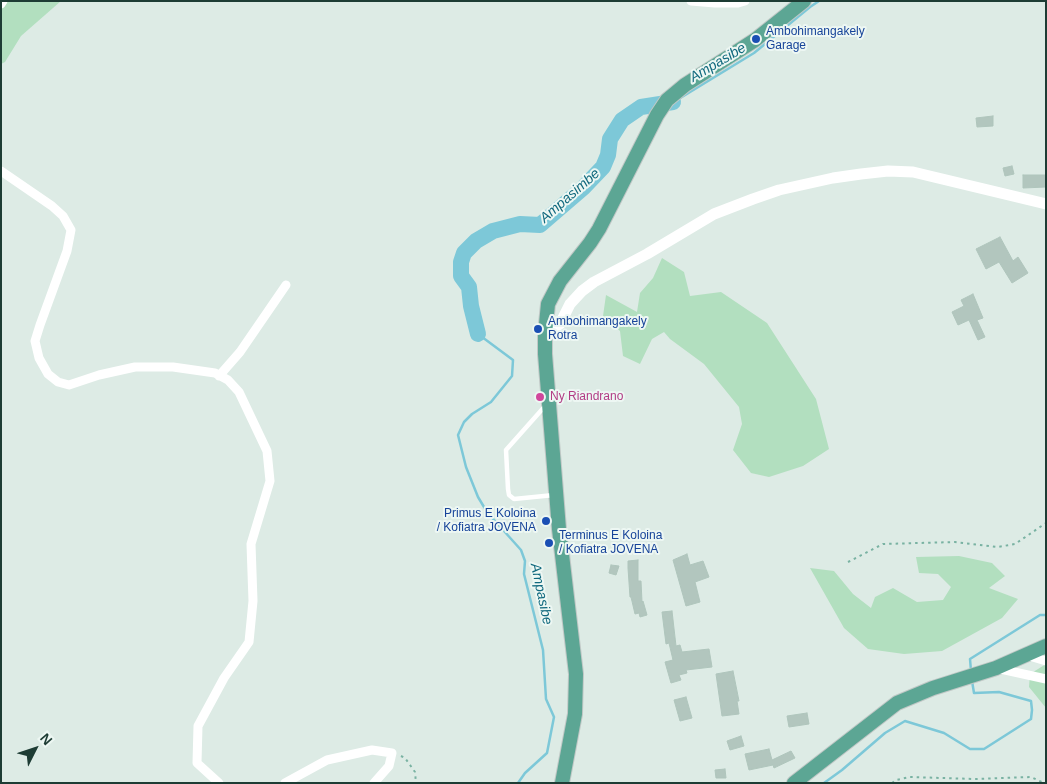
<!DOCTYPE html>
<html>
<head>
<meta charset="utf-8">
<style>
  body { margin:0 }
  #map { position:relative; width:1047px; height:784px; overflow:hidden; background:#ddebe5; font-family:Helvetica,sans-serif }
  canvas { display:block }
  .frame { position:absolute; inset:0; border:2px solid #1d3c34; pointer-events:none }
  .north { position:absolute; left:10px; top:724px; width:50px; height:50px; -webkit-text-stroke:4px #edf7f3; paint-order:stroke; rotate:49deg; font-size:14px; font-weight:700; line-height:20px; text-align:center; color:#1d3c34 }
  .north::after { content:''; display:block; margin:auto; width:18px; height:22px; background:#1d3c34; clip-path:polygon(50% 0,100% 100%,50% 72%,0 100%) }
</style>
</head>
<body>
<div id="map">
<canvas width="1047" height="784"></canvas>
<div class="frame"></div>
<div class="north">N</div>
</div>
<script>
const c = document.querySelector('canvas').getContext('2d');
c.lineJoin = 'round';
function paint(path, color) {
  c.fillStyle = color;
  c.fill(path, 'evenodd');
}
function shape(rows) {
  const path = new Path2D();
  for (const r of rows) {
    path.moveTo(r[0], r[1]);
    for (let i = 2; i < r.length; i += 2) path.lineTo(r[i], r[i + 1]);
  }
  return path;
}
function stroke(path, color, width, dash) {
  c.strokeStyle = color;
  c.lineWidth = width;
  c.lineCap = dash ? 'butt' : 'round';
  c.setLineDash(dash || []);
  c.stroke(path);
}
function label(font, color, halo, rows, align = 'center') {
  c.font = font + ' Helvetica,sans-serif';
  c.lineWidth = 4;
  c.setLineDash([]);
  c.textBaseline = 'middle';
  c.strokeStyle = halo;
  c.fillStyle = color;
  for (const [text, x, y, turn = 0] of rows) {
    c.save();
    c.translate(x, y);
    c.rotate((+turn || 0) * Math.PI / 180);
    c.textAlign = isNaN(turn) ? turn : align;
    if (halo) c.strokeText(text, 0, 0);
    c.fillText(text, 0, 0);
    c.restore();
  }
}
paint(shape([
  [1,1,61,1,21,36,5,62,1,64],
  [662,258,684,272,690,296,721,292,767,323,816,399,829,449,803,466,769,477,751,473,733,450,742,424,739,407,704,364,670,339,664,332,652,339,640,364,623,356,620,331,603,316,606,295,637,312,640,293,653,278],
  [959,556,992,563,1005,576,989,588,1018,599,1002,618,942,651,904,654,868,649,844,628,810,568,834,571,853,594,871,608,875,597,893,588,917,602,943,600,951,587,938,574,919,573,916,557],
  [1046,664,1046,708,1029,687,1030,674]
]), '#b2dfbf');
stroke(shape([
  [677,100,754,53,810,7,819,1],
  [478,334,513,360,512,376,491,402,472,414,464,422,458,435,466,467,478,497,487,512,521,550,525,561,524,574,543,650,546,699,554,717,547,753,525,773,518,783],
  [971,671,970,659,1040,615,1046,615],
  [824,783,842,770,885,733,905,721,944,733,970,749,984,749,1031,719,1032,710,1031,701,999,692,974,693,972,681]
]), '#7dc8d8', 2.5);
stroke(shape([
  [478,334,471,306,469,287,461,276,461,262,464,253,476,241,493,231,520,224,540,225,583,188,603,167,608,155,610,139,622,120,641,107,673,102]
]), '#7dc8d8', 16);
const building = shape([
  [993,116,993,126,977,127,976,118,993,116],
  [1012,166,1014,174,1005,176,1003,168,1012,166],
  [1023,175,1046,175,1046,187,1023,188,1023,175],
  [1000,237,1013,261,1018,257,1028,273,1012,283,999,262,986,269,976,249,1000,237],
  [973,294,983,318,977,320,985,337,978,340,969,320,958,325,952,312,964,306,961,300,973,294],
  [687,554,690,565,703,561,709,577,695,582,700,602,686,606,673,560,687,554],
  [638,560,638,581,641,581,642,602,643,601,647,615,640,617,639,613,635,614,631,597,630,597,628,568,628,561,638,560],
  [611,565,619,566,616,575,609,573,611,565],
  [672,611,676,646,680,645,682,652,709,649,712,667,686,670,687,673,679,675,681,680,671,683,665,662,673,660,669,643,666,644,662,612,672,611],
  [733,671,739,701,737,701,739,714,722,716,716,674,733,671],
  [686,697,692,718,680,721,674,700,686,697],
  [807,713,809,724,789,727,787,716,807,713],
  [741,736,744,746,730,750,727,741,741,736],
  [769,749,772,760,791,751,795,758,774,768,773,765,749,770,745,754,769,749],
  [725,769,726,778,716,778,715,770,725,769]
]);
paint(building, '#b2c6be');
stroke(building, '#afc5bc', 1);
const primary = shape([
  [562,783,575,714,576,674,559,529,545,354,545,334,548,304,560,281,590,243,599,229,657,115,667,100,685,85,755,40,804,1],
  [794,783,897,703,933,688,996,668,1046,646]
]);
stroke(primary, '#c0c8c6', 16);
stroke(shape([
  [848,562,883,544,955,542,998,547,1015,544,1046,523],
  [401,756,405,758,415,772,416,783],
  [892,783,896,780,910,777,975,779,1031,777,1044,783]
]), '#79b2a2', 2, [2.5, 4]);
stroke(shape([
  [546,405,506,450,508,489,509,495,514,499,554,495]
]), '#fff', 4.5);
stroke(shape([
  [691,1,715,3,738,3,745,1],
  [1,4,3,1],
  [1,171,52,206,63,216,71,230,67,251,40,325,35,341,39,358,48,374,58,382,69,385,99,375,135,367,173,367,215,373,228,380,239,392,267,451,270,481,251,544,253,601,249,642,224,678,198,726,197,763,219,783],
  [219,376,240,352,286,285],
  [1026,655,1046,661],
  [996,668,1046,679],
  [285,783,327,760,372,750,392,753,389,766,374,783]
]), '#fff', 9);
stroke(shape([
  [545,334,560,324,570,304,582,291,594,282,647,254,714,214,753,199,779,190,833,178,861,174,888,171,913,172,1046,204]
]), '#fff', 11);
stroke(primary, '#5ca694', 14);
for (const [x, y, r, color] of [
  [756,39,5,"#1a4fb4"],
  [538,329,5,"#1a4fb4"],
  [540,397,5,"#d1479c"],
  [546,521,5,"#1a4fb4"],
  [549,543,5,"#1a4fb4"]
]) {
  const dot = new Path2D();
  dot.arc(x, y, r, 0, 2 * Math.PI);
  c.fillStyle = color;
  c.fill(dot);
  stroke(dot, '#edf7f3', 2);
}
label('12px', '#164399', '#edf7f3', [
  ["Ambohimangakely",766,32],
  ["Garage",766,46],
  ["Ambohimangakely",548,322],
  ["Rotra",548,336],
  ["Primus E Koloina",536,514,"right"],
  ["/ Kofiatra JOVENA",536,528,"right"],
  ["Terminus E Koloina",559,536],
  ["/ Kofiatra JOVENA",559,550]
], 'left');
label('12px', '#b23c85', '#edf7f3', [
  ["Ny Riandrano",550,397]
], 'left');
label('italic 14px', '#11697e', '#edf7f3', [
  ["Ampasibe",718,63,-31],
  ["Ampasimbe",570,196,-41],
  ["Ampasibe",541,594,78]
]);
</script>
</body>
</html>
